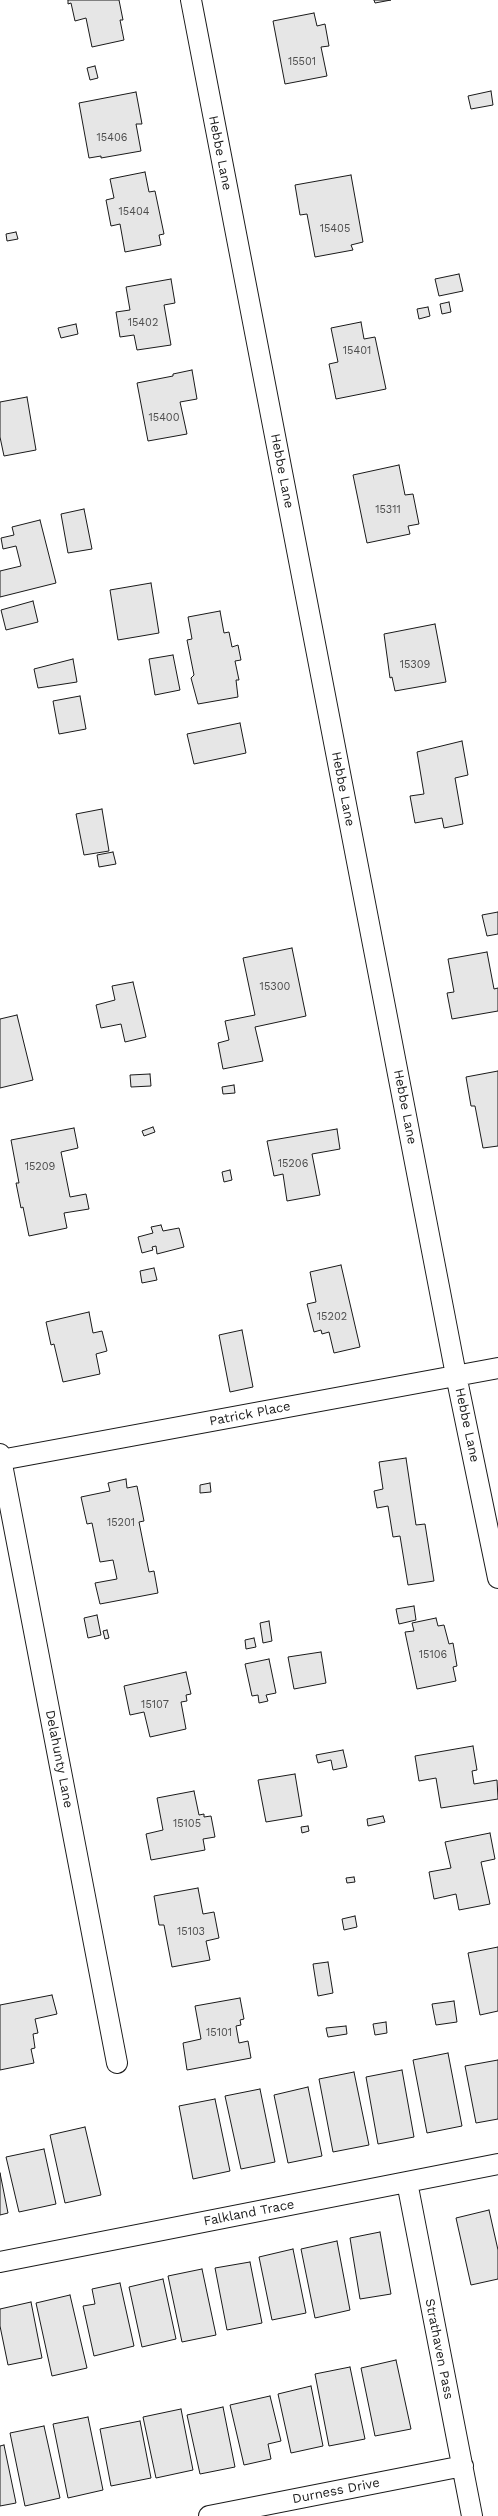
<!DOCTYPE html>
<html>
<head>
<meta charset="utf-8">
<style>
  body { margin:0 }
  canvas { display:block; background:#fff }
</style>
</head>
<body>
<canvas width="498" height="2516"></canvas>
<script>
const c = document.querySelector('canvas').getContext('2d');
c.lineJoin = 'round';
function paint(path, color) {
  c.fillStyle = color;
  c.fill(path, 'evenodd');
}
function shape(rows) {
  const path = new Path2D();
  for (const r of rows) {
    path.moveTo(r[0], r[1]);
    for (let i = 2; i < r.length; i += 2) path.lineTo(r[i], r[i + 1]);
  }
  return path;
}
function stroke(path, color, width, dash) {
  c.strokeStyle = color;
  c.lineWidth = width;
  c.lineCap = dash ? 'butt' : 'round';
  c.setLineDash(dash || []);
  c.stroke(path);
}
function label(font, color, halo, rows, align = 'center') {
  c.font = font + ' "Work Sans",sans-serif';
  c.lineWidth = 3;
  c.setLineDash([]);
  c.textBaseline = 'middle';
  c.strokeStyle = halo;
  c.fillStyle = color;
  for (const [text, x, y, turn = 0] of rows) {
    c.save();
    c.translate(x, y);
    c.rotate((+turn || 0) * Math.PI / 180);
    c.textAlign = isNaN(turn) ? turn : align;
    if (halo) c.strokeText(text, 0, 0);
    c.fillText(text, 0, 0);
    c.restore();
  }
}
const building = shape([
  [68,0,119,0,123,20,120,20,124,40,92,47,86,18,75,21,71,3,68,4,68,0],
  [374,0,391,0,375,3,374,0],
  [314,13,317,26,325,24,329,46,321,47,327,76,285,84,273,21,314,13],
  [95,66,98,78,90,80,87,68,95,66],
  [491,91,493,105,471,109,468,96,491,91],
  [136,92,142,124,136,124,141,151,101,158,101,156,89,158,79,103,136,92],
  [145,172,149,192,155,191,164,234,159,235,161,245,125,252,120,224,111,226,106,200,114,198,110,179,145,172],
  [351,175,363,242,351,245,353,250,315,257,307,214,300,215,295,185,351,175],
  [16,232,18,239,7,241,6,234,16,232],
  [459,274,463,291,439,296,435,279,459,274],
  [171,279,175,303,164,305,171,345,137,350,134,335,120,337,116,312,130,310,126,287,171,279],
  [449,302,451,312,442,314,440,304,449,302],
  [428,307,430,316,419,319,417,309,428,307],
  [361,322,364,339,375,337,386,389,336,399,329,364,338,362,331,328,361,322],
  [76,324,78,334,61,338,58,328,76,324],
  [192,370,197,399,180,402,187,434,148,441,137,383,173,376,173,374,192,370],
  [27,397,36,450,4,456,0,437,0,402,27,397],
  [399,465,405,495,413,494,419,524,408,526,410,534,367,543,353,475,399,465],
  [84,509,92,549,68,553,61,514,84,509],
  [40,520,56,583,0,597,0,571,21,566,16,546,3,549,1,538,14,535,12,527,40,520],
  [151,583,159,633,118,640,110,590,151,583],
  [33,601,38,622,6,630,1,610,33,601],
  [220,611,224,633,229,632,232,647,238,645,241,660,235,661,239,680,236,680,238,697,198,704,191,678,194,675,187,640,192,639,188,617,220,611],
  [435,624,446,682,395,691,392,677,390,678,384,634,435,624],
  [173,655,180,690,155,695,149,659,173,655],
  [73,659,77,682,38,688,34,669,73,659],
  [80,696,86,729,59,734,53,701,80,696],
  [240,723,246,753,194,764,187,734,240,723],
  [462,741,468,775,455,778,463,824,444,828,442,818,415,823,410,796,424,794,417,752,462,741],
  [102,809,109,851,84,855,76,814,102,809],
  [113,852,116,864,99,867,97,855,113,852],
  [498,912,498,934,487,936,482,915,498,912],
  [292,948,306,1016,255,1027,263,1061,223,1069,218,1043,229,1040,225,1021,255,1015,243,958,292,948],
  [487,952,494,989,498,988,498,1011,452,1019,447,993,454,992,448,959,487,952],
  [133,982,146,1037,125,1042,121,1024,101,1028,96,1005,115,1000,112,986,133,982],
  [17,1015,33,1080,0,1088,0,1019,17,1015],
  [498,1071,498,1146,483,1148,475,1106,471,1106,466,1077,498,1071],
  [150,1074,151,1086,131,1087,130,1075,150,1074],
  [234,1085,235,1093,223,1094,222,1087,234,1085],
  [153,1127,155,1132,144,1136,142,1131,153,1127],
  [74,1128,78,1148,61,1152,70,1197,86,1194,89,1209,64,1213,67,1228,29,1236,23,1207,21,1208,16,1183,19,1183,11,1140,74,1128],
  [337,1129,340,1149,312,1154,320,1195,287,1201,283,1174,274,1176,267,1141,337,1129],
  [230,1170,232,1180,224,1182,222,1172,230,1170],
  [161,1225,163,1231,179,1228,184,1247,157,1254,156,1246,152,1247,153,1250,142,1253,138,1237,153,1233,151,1227,161,1225],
  [341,1265,360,1347,334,1353,329,1332,322,1334,321,1330,314,1332,307,1304,316,1302,310,1272,341,1265],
  [154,1268,157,1280,142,1283,140,1271,154,1268],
  [89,1312,93,1333,102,1331,107,1351,96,1354,100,1374,63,1382,54,1344,51,1345,46,1322,89,1312],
  [242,1330,253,1387,230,1392,219,1335,242,1330],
  [406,1458,416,1525,425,1524,434,1581,408,1585,400,1536,393,1537,388,1506,377,1508,374,1491,383,1489,379,1462,406,1458],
  [126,1479,127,1488,137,1486,144,1521,139,1522,149,1572,154,1571,158,1593,100,1604,95,1583,117,1579,113,1560,100,1562,92,1523,87,1524,81,1497,110,1491,108,1483,126,1479],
  [210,1483,211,1492,200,1493,200,1485,210,1483],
  [414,1606,416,1620,399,1624,396,1609,414,1606],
  [97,1615,101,1635,88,1638,84,1618,97,1615],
  [436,1618,438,1626,444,1625,449,1644,453,1643,457,1666,453,1667,456,1681,417,1689,405,1632,414,1631,412,1623,436,1618],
  [269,1621,272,1641,263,1643,260,1623,269,1621],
  [107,1630,109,1638,105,1639,103,1631,107,1630],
  [254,1638,256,1647,246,1649,245,1640,254,1638],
  [321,1652,326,1683,294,1689,288,1657,321,1652],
  [269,1659,276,1693,266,1695,268,1701,259,1703,258,1695,252,1696,245,1664,269,1659],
  [186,1672,191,1694,186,1695,187,1701,181,1702,186,1729,150,1737,144,1712,130,1715,124,1686,186,1672],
  [473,1746,477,1770,472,1771,474,1784,497,1780,498,1799,441,1808,436,1778,419,1781,415,1756,473,1746],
  [343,1750,347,1767,333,1770,331,1760,318,1763,316,1755,343,1750],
  [295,1774,302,1816,266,1822,258,1780,295,1774],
  [194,1791,199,1815,204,1814,204,1817,211,1816,215,1837,203,1839,205,1850,151,1860,146,1834,163,1830,157,1798,194,1791],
  [383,1816,385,1822,368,1826,367,1819,383,1816],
  [308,1826,309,1831,302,1833,301,1827,308,1826],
  [490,1833,495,1859,481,1862,490,1904,459,1910,456,1894,434,1899,429,1872,451,1868,445,1842,490,1833],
  [354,1877,355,1882,347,1883,346,1878,354,1877],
  [198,1888,203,1914,214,1912,219,1938,206,1941,210,1960,172,1967,164,1925,159,1925,154,1896,198,1888],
  [355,1916,357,1927,344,1930,342,1919,355,1916],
  [498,1947,498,2011,480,2015,468,1953,498,1947],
  [328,1962,333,1993,318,1996,313,1964,328,1962],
  [52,1995,57,2014,35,2019,38,2033,33,2034,35,2048,31,2049,34,2063,0,2070,0,2005,52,1995],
  [240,1998,244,2019,240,2020,241,2025,236,2026,239,2043,248,2041,251,2058,187,2070,183,2043,201,2039,195,2006,240,1998],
  [454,2001,457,2022,436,2025,432,2004,454,2001],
  [386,2022,387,2033,375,2035,373,2024,386,2022],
  [346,2026,347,2034,328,2037,326,2028,346,2026],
  [448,2053,462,2126,427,2133,413,2060,448,2053],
  [498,2060,498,2119,476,2123,465,2066,498,2060],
  [402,2070,414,2137,378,2144,366,2077,402,2070],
  [354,2072,369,2145,333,2152,319,2079,354,2072],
  [308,2087,322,2156,288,2163,274,2095,308,2087],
  [260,2089,275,2162,241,2169,225,2096,260,2089],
  [215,2099,230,2171,193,2179,179,2106,215,2099],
  [85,2127,101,2195,65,2203,50,2135,85,2127],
  [44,2149,56,2204,19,2212,6,2157,44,2149],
  [0,2173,8,2213,0,2215,0,2173],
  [489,2210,498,2250,498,2279,471,2285,456,2218,489,2210],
  [380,2232,391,2294,360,2299,350,2238,380,2232],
  [337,2241,350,2310,315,2318,301,2249,337,2241],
  [293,2249,306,2313,272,2320,259,2257,293,2249],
  [250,2262,262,2323,227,2330,215,2268,250,2262],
  [202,2269,216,2335,182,2342,168,2276,202,2269],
  [163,2279,176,2339,142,2347,129,2287,163,2279],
  [120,2283,134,2346,94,2356,83,2306,95,2304,92,2289,120,2283],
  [70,2295,87,2368,52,2376,36,2303,70,2295],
  [31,2302,42,2358,8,2365,0,2326,0,2309,31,2302],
  [396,2360,411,2429,375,2436,361,2368,396,2360],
  [350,2367,365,2439,329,2446,315,2374,350,2367],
  [311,2386,323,2446,291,2453,278,2394,311,2386],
  [270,2396,281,2441,268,2444,271,2459,244,2465,230,2405,270,2396],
  [223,2407,235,2467,200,2474,187,2415,223,2407],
  [181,2409,193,2470,156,2478,143,2417,181,2409],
  [88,2417,103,2490,68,2498,53,2424,88,2417],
  [140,2421,151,2478,111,2486,100,2429,140,2421],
  [44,2426,60,2498,25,2506,10,2433,44,2426],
  [4,2445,16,2503,0,2506,0,2446,4,2445]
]);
paint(building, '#e6e6e6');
stroke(building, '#1a1a1a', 1);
const minor = shape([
  [191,0,456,1375,498,1578],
  [0,1454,117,2063],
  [1,1460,498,1368],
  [407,2182,472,2516],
  [0,2262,498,2164],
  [209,2516,463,2466]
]);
stroke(minor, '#1a1a1a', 22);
stroke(minor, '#fff', 20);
label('11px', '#4d4d4d', null, [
  ["15501",302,62],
  ["15406",112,138],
  ["15404",134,212],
  ["15405",335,229],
  ["15402",143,323],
  ["15401",357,351],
  ["15400",164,418],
  ["15311",388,510],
  ["15309",415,665],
  ["15300",275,987],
  ["15206",293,1164],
  ["15209",40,1167],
  ["15202",332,1317],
  ["15201",121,1523],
  ["15106",433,1655],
  ["15107",155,1705],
  ["15105",187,1824],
  ["15103",191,1932],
  ["15101",219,2033]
]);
label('13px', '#1a1a1a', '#fff', [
  ["Hebbe Lane",220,153,79],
  ["Hebbe Lane",282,471,79],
  ["Hebbe Lane",343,789,79],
  ["Hebbe Lane",405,1107,79],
  ["Patrick Place",250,1414,-11],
  ["Hebbe Lane",467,1425,78],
  ["Delahunty Lane",59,1759,79],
  ["Falkland Trace",249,2213,-11],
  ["Strathaven Pass",439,2349,79],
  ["Durness Drive",336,2491,-11]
]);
</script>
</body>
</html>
